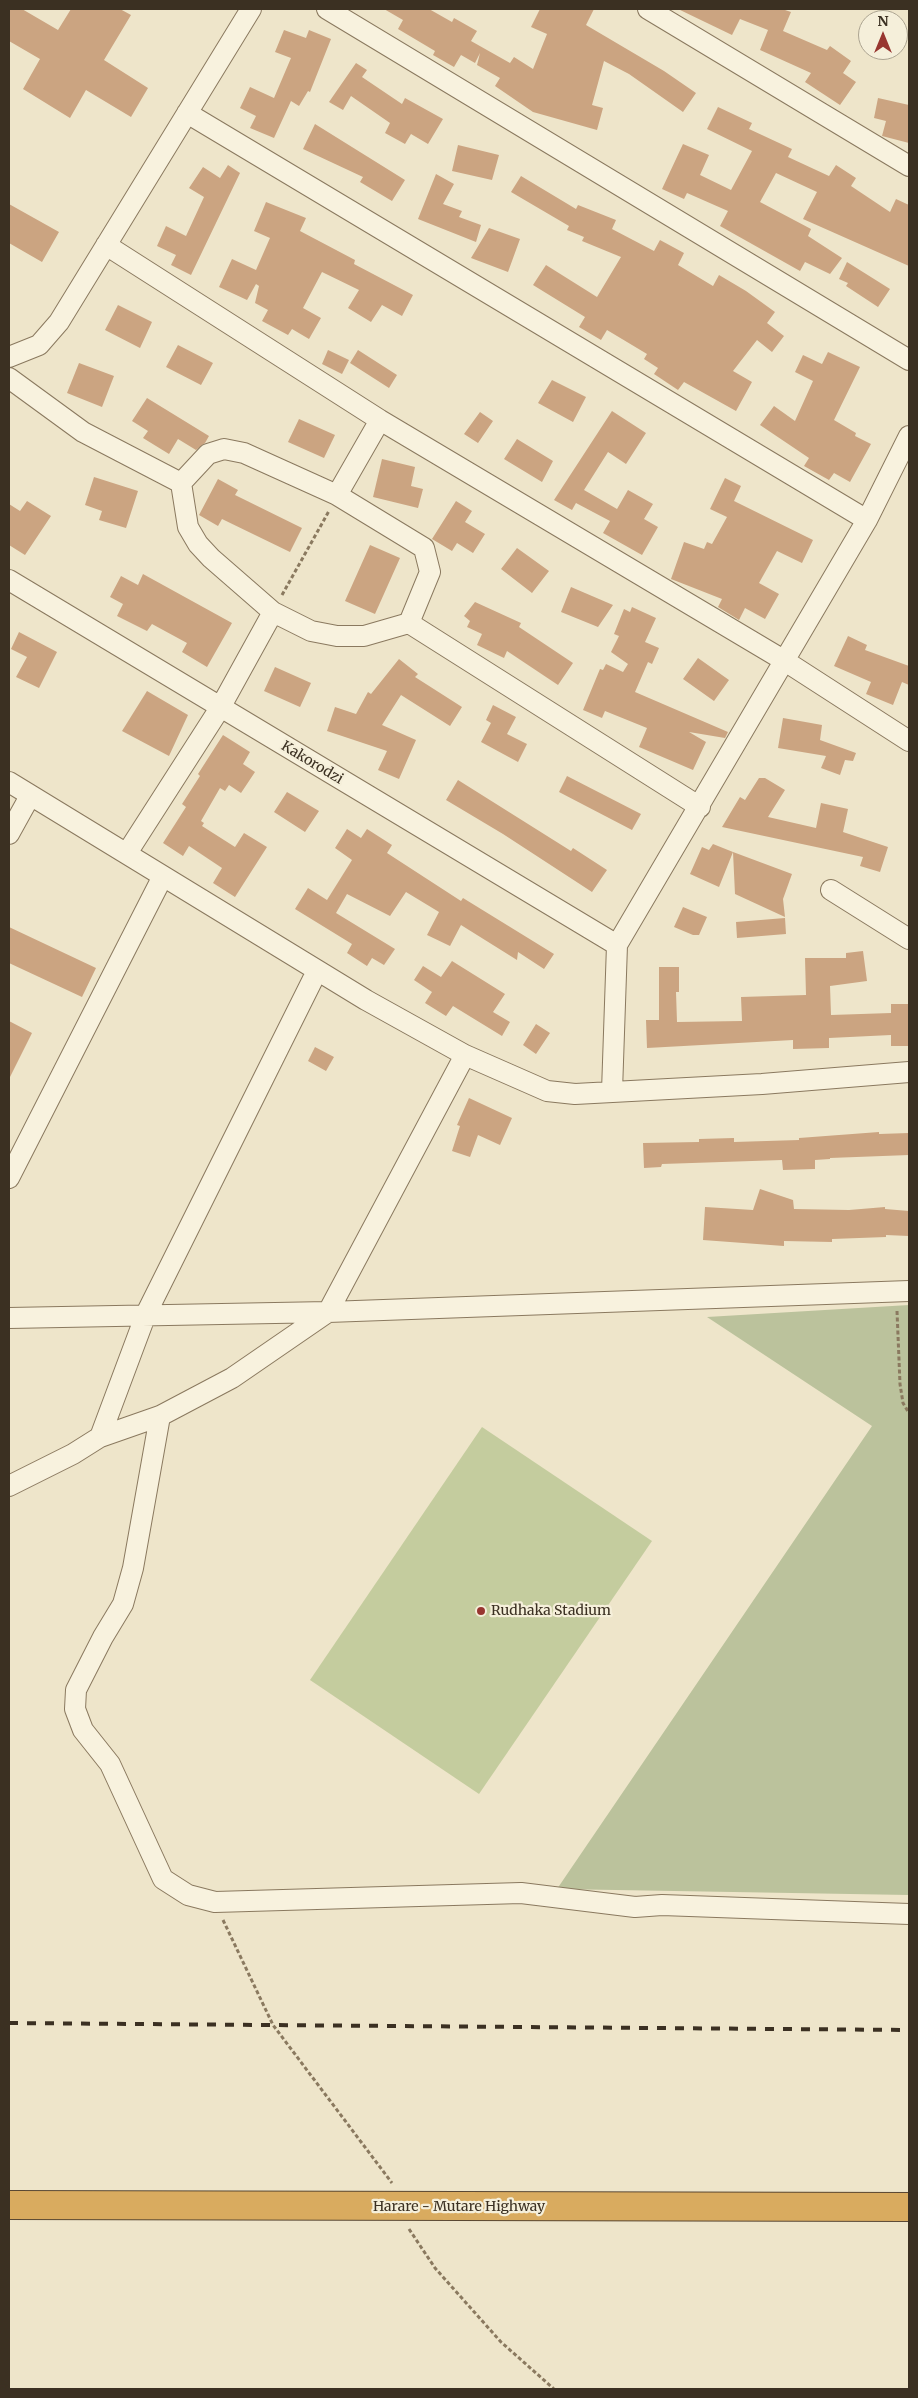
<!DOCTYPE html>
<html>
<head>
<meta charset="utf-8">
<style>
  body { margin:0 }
  #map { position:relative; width:918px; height:2398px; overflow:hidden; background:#eee5ca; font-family:Merriweather,serif }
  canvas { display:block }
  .frame { position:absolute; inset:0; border:10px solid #3b3022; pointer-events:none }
  .north { position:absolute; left:858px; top:10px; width:50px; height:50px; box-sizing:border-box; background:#f5efda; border:1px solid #aba390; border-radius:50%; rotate:0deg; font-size:14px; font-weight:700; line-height:20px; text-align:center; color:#3b3022 }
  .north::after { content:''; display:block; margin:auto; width:18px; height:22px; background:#983630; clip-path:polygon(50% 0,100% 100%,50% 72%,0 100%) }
</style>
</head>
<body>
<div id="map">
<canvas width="918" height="2398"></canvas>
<div class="frame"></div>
<div class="north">N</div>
</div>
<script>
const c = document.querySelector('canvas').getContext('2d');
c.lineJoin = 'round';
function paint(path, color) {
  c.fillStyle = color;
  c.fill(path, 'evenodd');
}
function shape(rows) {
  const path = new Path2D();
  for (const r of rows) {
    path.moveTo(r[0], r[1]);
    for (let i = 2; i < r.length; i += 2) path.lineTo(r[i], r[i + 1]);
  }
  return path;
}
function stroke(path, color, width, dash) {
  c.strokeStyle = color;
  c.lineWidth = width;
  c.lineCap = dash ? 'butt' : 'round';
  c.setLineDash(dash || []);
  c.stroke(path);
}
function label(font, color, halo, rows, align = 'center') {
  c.font = font + ' Merriweather,serif';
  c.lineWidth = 4.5;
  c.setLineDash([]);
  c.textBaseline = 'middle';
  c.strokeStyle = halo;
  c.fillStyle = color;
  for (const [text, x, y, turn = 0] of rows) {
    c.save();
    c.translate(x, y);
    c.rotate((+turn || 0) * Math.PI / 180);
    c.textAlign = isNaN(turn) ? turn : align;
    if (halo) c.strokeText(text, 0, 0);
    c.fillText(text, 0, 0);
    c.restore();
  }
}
paint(shape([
  [482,1427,652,1541,479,1794,310,1680]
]), '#c4cc9e');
paint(shape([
  [909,1305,909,1895,557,1889,872,1426,707,1317]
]), '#bbc29c');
paint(shape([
  [9,9,22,9,58,30,71,9,120,9,131,15,104,60,148,88,131,117,86,90,70,118,23,89,40,59,9,41],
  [384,9,429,9,452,22,454,18,477,31,471,41,510,63,514,57,533,69,547,34,531,27,540,9,594,9,586,25,664,71,696,93,683,112,629,74,604,61,592,105,603,108,597,130,533,112,495,86,500,78,477,65,480,53,475,63,461,55,454,67,433,55,435,51,398,29,403,20],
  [678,9,782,9,791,12,783,31,827,50,830,46,851,61,843,73,856,82,840,105,805,82,811,73,760,50,768,30,740,19,732,35],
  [284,30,306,38,309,30,331,39,310,92,308,91,299,106,291,101,274,138,250,128,256,116,240,108,250,87,274,98,291,58,275,52],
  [356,63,367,70,362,77,402,104,405,98,443,119,428,144,411,134,405,144,385,133,390,123,351,96,343,110,329,102],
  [878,98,909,105,909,143,882,136,886,121,874,118],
  [718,107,752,123,749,129,792,149,788,157,829,176,836,165,856,178,851,186,890,212,896,199,909,205,909,266,803,219,817,192,776,173,760,202,811,229,808,236,842,258,830,274,805,262,800,271,720,226,728,211,687,193,684,199,662,189,683,144,709,155,700,175,731,190,752,151,707,129],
  [315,124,405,180,392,201,360,182,363,177,303,149],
  [458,145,499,155,492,180,452,171],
  [228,165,240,173,191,275,171,265,176,255,157,246,166,226,186,236,204,197,189,188,203,167,220,178],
  [436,174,454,184,443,204,462,211,459,217,481,225,476,242,418,219],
  [521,176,576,209,578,205,616,220,612,229,654,251,660,240,684,253,678,265,713,286,719,275,746,291,775,312,767,323,784,336,772,352,757,340,733,371,752,382,736,411,684,382,678,390,654,374,658,368,644,359,647,354,607,330,601,340,579,327,585,317,533,285,546,265,597,297,621,257,582,241,584,237,567,230,569,226,511,192],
  [266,202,306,218,300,231,355,260,354,264,413,295,402,316,382,305,371,322,348,308,359,290,322,272,303,308,321,318,309,339,292,329,288,335,262,321,268,310,255,303,259,286,256,284,247,300,219,287,232,259,256,270,270,238,254,231],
  [9,204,59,232,42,262,9,243],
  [489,228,520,239,508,272,471,258],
  [847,262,890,289,878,307,846,286,848,283,839,279],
  [118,305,152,322,140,348,105,330],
  [178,345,213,363,201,385,166,367],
  [328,350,349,360,342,374,322,364],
  [358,350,397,375,389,388,350,363],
  [828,352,860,367,834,420,856,433,855,436,871,444,850,482,834,473,829,480,804,466,809,458,760,425,774,406,795,421,813,381,795,372,803,355,822,364],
  [79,363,114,376,102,407,67,393],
  [552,380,586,397,573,422,538,403],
  [147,398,209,436,205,443,196,450,178,439,169,454,143,438,148,431,132,421],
  [612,411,646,433,626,464,608,452,584,490,617,509,628,490,653,504,644,519,658,527,642,555,603,533,610,521,576,503,572,510,554,500],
  [480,412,493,421,478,443,464,434],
  [299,419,335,435,324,458,288,442],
  [517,439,553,461,542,482,504,459],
  [382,459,415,467,411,486,423,489,418,508,373,497],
  [94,477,138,491,126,528,99,520,102,511,85,505],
  [725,478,741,486,734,501,813,540,802,563,777,551,759,583,779,594,765,619,745,608,739,620,718,607,722,599,671,579,684,542,704,549,707,542,712,544,727,517,710,509],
  [218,479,238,490,235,495,302,528,290,552,222,519,218,526,199,515],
  [27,501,51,516,25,555,9,545,9,504,20,511],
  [456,501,472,511,465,522,485,534,473,553,457,543,452,551,432,539],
  [370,545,400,558,375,614,345,601],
  [517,548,549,571,532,593,501,569],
  [143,574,232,623,207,667,182,652,187,643,152,624,147,631,117,616,123,604,110,597,121,576,138,585],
  [571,587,613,605,598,627,561,612],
  [475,602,521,623,519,627,573,663,558,685,507,651,504,658,477,645,482,634,467,627,470,621,464,616],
  [632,607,656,618,645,642,659,648,652,664,648,662,635,692,728,732,725,738,689,732,706,742,693,770,639,747,647,728,605,711,602,718,583,710,600,669,603,670,606,664,623,672,628,664,611,652,619,636,614,634,624,609,630,612],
  [19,632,57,652,39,688,16,677,27,657,11,649],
  [848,636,867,645,865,650,909,666,909,685,902,682,893,705,866,694,871,682,834,666],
  [698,658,729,680,714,701,683,679],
  [399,659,418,674,415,677,462,707,450,726,401,695,382,725,416,740,399,779,378,770,387,751,327,731,335,707,356,714,368,692,371,694],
  [275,667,311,683,300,707,264,691],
  [147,691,188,715,169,756,122,731],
  [493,705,516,717,507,734,527,744,518,762,481,742,491,723,486,720],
  [783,718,822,725,820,740,856,753,853,761,845,760,840,775,821,768,826,756,778,748],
  [223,735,250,752,243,764,255,772,241,793,229,785,225,791,220,788,201,821,204,823,202,826,235,847,244,833,267,847,235,897,213,883,222,868,189,846,183,856,163,843,186,807,182,804,200,776,198,774],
  [567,776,641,814,632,830,559,792],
  [759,778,765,778,785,790,768,817,816,828,821,803,848,809,843,832,888,847,880,872,860,866,863,857,722,827,740,797,745,800],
  [458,780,571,851,573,848,607,870,592,892,503,834,446,800],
  [287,792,319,811,305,832,274,812],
  [347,829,361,838,367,829,392,845,387,853,461,901,463,898,554,954,544,969,518,952,517,960,461,925,450,946,427,935,439,912,406,892,390,916,347,894,336,913,395,949,384,965,372,958,367,966,347,953,352,944,295,909,308,888,327,900,352,860,335,848],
  [713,844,733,852,719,887,690,874,702,847,709,850],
  [733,852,792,874,783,899,785,917,735,894],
  [683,907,707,917,699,935,693,935,674,927],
  [785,918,786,934,737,938,736,922],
  [9,927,96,968,82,997,9,963],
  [863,951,867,981,830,986,831,1015,891,1013,891,1004,909,1004,909,1046,891,1046,891,1035,829,1038,829,1048,793,1049,793,1040,647,1048,646,1020,659,1020,659,967,679,967,679,992,676,992,677,1022,742,1021,741,997,806,995,805,958,846,958,846,953],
  [452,961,505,994,493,1012,510,1022,502,1036,453,1006,446,1016,425,1003,432,992,414,980,423,966,441,977],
  [9,1021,32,1033,9,1079],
  [536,1024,550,1033,536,1054,523,1045],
  [315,1047,334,1057,326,1071,308,1061],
  [469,1098,512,1118,500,1145,478,1135,470,1157,452,1151,460,1126,457,1125],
  [879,1132,879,1134,909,1133,909,1155,830,1158,830,1159,815,1160,815,1169,783,1170,782,1160,662,1164,661,1167,644,1168,643,1143,699,1142,699,1139,734,1138,734,1142,799,1140,799,1138],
  [760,1189,793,1200,794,1209,849,1210,885,1207,885,1209,909,1211,909,1236,886,1235,886,1237,832,1239,832,1242,784,1241,784,1246,703,1240,705,1207,753,1210]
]), '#cba481');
const minor = shape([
  [327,9,909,360],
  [648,9,909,166],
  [187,113,867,520],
  [106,245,380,420,785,661,909,741],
  [9,357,39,345,59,322,251,9],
  [9,378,83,432,181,483,188,527,198,544,211,558,273,612,220,708,127,853],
  [181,483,208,454,224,449,244,453,337,495,424,548,430,572,409,623,700,807],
  [337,495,380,420],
  [9,580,617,945],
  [273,612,311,631,337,636,364,636,409,623],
  [9,782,366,1000,465,1055,547,1091,575,1094,762,1084,909,1072],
  [9,834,30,796],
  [831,890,909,939],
  [612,1091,617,945,867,520,909,436],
  [9,1178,162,878],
  [9,1318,328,1312,909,1291],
  [160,1416,133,1568,123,1604,103,1637,76,1690,75,1709,83,1730,110,1764,163,1879,188,1895,215,1902,521,1893,635,1907,662,1905,909,1914],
  [100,1437,160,1416,232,1378,328,1312,465,1055],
  [9,1486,73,1454,100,1437,146,1314,317,971]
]);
const highway = shape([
  [9,2205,909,2207]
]);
stroke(minor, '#8a795f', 22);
stroke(highway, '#594732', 30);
stroke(shape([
  [282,595,329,511],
  [897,1311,900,1384,903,1403,909,1413],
  [223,1920,273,2025,392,2183],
  [409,2229,435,2268,501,2342,554,2389]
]), '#8a795f', 3, [4, 2.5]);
stroke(minor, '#f8f2de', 20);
stroke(highway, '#d9ab5f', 28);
stroke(shape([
  [9,2023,909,2030]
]), '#3b3022', 4, [9, 9]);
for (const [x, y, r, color] of [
  [481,1611,5,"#983630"]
]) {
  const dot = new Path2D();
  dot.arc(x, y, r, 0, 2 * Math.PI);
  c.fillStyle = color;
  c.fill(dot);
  stroke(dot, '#f5efda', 2);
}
label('14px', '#3b3022', '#f5efda', [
  ["Kakorodzi",312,763,31],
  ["Harare - Mutare Highway",459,2207]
]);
label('14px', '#3b3022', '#f5efda', [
  ["Rudhaka Stadium",491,1611]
], 'left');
</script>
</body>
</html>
